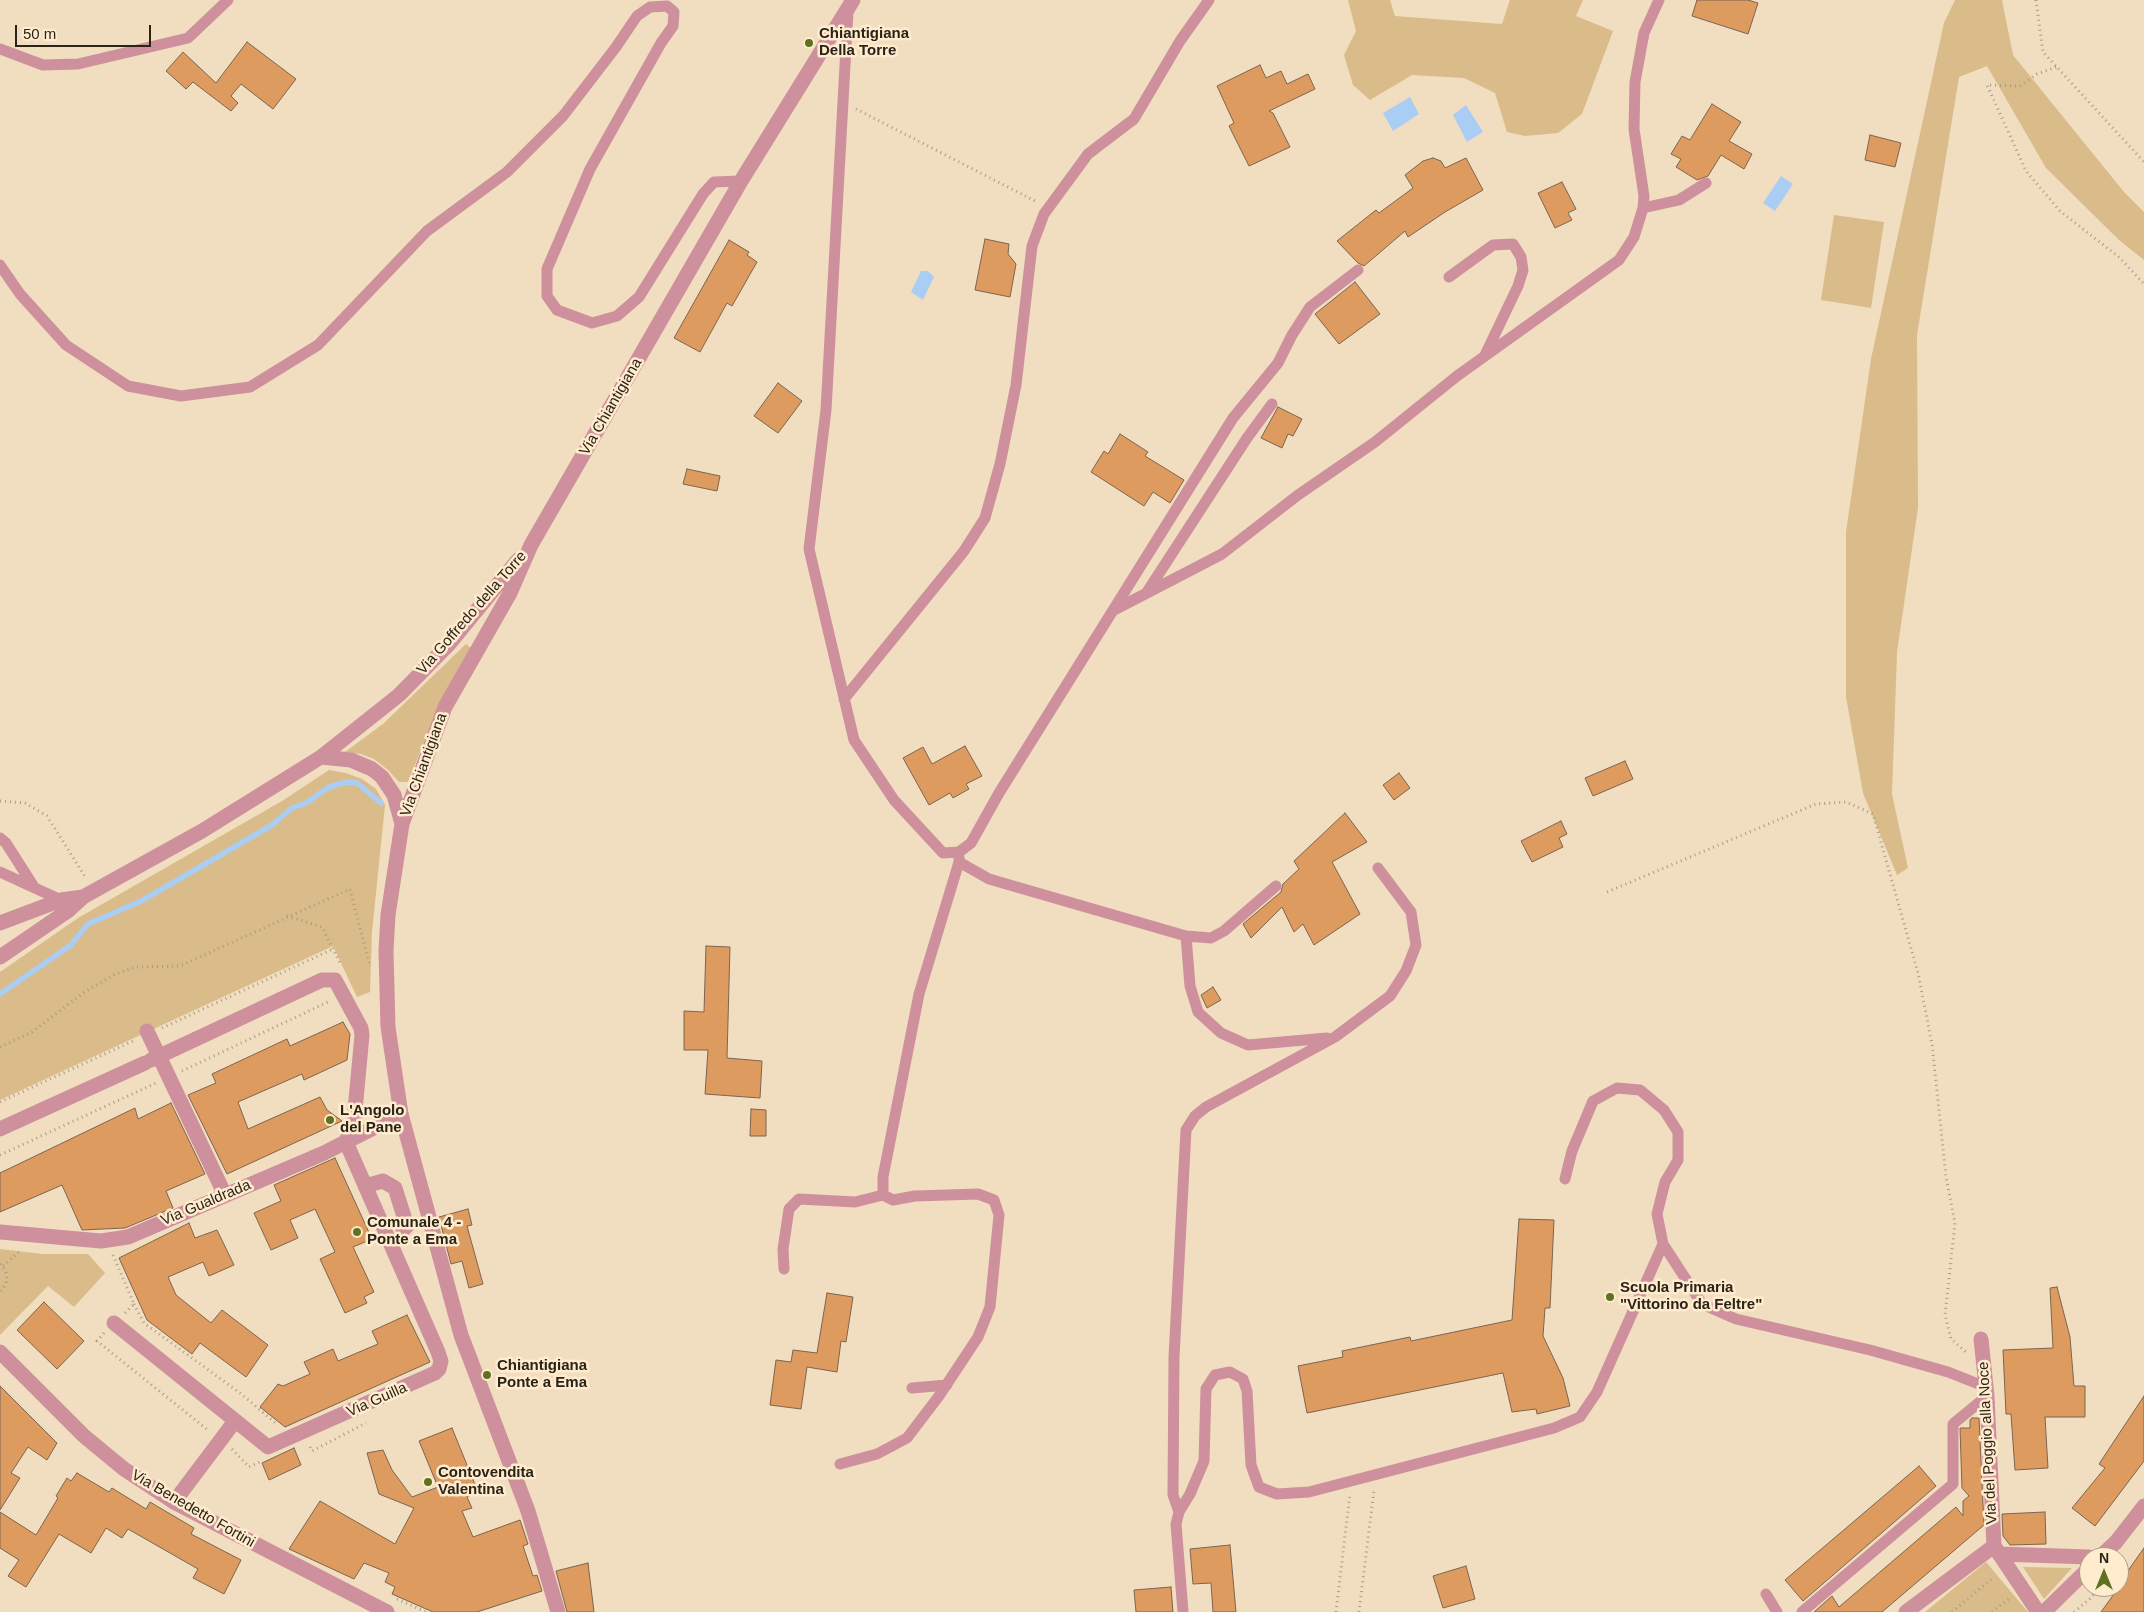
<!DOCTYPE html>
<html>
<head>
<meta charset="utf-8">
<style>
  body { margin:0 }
  #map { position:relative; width:2144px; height:1612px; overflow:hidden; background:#f1dec0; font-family:Helvetica,sans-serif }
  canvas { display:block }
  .north { position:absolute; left:2079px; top:1547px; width:50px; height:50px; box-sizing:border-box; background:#ffebcd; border:1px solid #aa9b85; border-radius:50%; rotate:0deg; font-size:14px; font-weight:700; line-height:20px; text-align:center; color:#2a2318 }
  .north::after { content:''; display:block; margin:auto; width:18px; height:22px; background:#5f7220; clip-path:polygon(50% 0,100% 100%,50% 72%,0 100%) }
  .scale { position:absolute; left:15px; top:25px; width:136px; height:22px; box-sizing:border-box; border:2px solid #2a2318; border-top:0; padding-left:6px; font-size:15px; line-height:18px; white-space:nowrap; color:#2a2318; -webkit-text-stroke:4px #ffebcd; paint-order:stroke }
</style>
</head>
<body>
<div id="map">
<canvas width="2144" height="1612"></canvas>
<div class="north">N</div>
<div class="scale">50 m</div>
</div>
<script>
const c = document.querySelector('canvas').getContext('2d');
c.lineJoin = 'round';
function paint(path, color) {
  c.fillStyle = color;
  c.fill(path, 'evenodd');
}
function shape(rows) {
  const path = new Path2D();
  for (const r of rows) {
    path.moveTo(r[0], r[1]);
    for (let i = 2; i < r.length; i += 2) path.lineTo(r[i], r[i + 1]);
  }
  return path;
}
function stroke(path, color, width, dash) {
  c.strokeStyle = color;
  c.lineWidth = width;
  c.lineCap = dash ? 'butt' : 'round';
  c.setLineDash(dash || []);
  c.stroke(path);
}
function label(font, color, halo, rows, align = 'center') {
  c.font = font + ' Helvetica,sans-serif';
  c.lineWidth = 5;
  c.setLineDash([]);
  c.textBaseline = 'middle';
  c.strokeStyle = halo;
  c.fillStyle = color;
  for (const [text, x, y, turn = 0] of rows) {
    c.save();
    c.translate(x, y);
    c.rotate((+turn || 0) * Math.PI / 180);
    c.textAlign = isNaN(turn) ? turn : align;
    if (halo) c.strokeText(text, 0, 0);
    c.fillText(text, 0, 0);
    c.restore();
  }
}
paint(shape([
  [1348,0,1390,0,1395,16,1502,24,1510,0,1583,0,1576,16,1613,31,1582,114,1558,133,1525,136,1507,132,1495,93,1464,78,1412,75,1370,100,1353,85,1344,55,1356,31],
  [1955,0,2002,0,2013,55,2124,192,2144,212,2144,260,2119,240,2046,168,1987,66,1959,77,1917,335,1918,508,1897,652,1892,794,1908,868,1897,875,1863,793,1846,697,1846,532,1871,359,1944,23],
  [1834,215,1884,222,1871,308,1821,300],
  [466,644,471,648,438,707,408,782,399,782,388,770,374,759,361,754,345,752,383,724],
  [329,770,346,773,362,779,376,789,385,805,372,932,370,992,357,997,333,946,0,1100,0,972,78,918,282,801],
  [0,1249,43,1254,88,1254,105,1273,74,1307,48,1286,0,1335],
  [1986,1562,2028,1612,1925,1612],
  [2023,1567,2072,1568,2044,1599]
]), '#dabb8a');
paint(shape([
  [1410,97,1419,114,1393,131,1383,113],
  [1466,105,1483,132,1467,142,1453,115],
  [1781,176,1793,184,1775,211,1763,203],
  [921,271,928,271,934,277,923,300,911,292]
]), '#aacdf4');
stroke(shape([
  [0,994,71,945,88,924,141,901,176,881,272,825,292,808,306,803,329,787,347,782,357,783,381,803]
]), '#aacdf4', 5.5);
const building = shape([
  [1697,0,1748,0,1758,3,1748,34,1692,16,1697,0],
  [247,42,296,79,273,109,241,84,231,96,238,103,231,111,193,82,186,89,166,71,183,52,216,83,247,42],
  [1260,65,1266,78,1281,71,1287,84,1308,74,1315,89,1269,111,1273,113,1290,147,1249,166,1229,126,1234,123,1217,86,1260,65],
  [1712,104,1741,122,1729,141,1752,154,1744,169,1721,155,1708,176,1697,180,1676,167,1681,159,1671,154,1682,136,1690,140,1712,104],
  [1870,135,1901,143,1895,167,1865,160,1870,135],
  [1433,158,1441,161,1445,168,1466,158,1483,190,1445,212,1408,237,1405,231,1364,266,1358,263,1337,241,1376,210,1379,213,1413,188,1405,175,1423,161,1433,158],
  [1562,182,1576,209,1568,213,1572,220,1555,228,1538,193,1562,182],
  [985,239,1009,244,1008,254,1016,264,1010,297,975,290,985,239],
  [729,240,749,252,747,255,757,262,732,306,727,303,700,352,674,338,729,240],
  [1355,282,1380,314,1339,344,1315,314,1355,282],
  [778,383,802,401,778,433,754,416,778,383],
  [1278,407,1302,419,1293,436,1288,434,1282,448,1261,438,1278,407],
  [1120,434,1148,452,1145,456,1184,480,1170,503,1153,492,1144,506,1091,472,1104,451,1108,454,1120,434],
  [687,469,720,476,717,491,683,484,687,469],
  [965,746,982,776,966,784,969,789,953,798,950,793,929,805,903,758,923,747,932,764,965,746],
  [1625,761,1633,779,1593,796,1585,778,1625,761],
  [1399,773,1410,788,1394,800,1383,785,1399,773],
  [1345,813,1367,842,1332,862,1360,914,1314,945,1303,924,1294,932,1282,907,1251,938,1243,924,1281,892,1283,884,1299,869,1294,861,1345,813],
  [1561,821,1567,834,1559,838,1563,847,1532,862,1521,841,1561,821],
  [706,946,730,947,727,1058,762,1061,760,1098,705,1094,708,1050,684,1050,684,1011,704,1012,706,946],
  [1213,987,1221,1000,1207,1008,1201,995,1213,987],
  [343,1022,350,1034,347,1060,304,1080,302,1074,238,1102,248,1129,320,1097,327,1110,342,1121,227,1174,188,1095,216,1083,212,1074,287,1039,290,1046,343,1022],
  [171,1103,205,1174,166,1191,173,1208,125,1228,82,1230,62,1185,0,1212,0,1173,135,1108,138,1119,171,1103],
  [751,1109,766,1110,766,1136,750,1136,751,1109],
  [335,1158,372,1239,353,1247,374,1292,364,1297,367,1303,345,1313,320,1259,335,1252,315,1209,290,1220,298,1238,271,1250,254,1213,281,1201,274,1185,335,1158],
  [468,1209,472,1225,467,1226,483,1284,469,1288,462,1261,451,1264,439,1217,468,1209],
  [1519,1219,1554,1220,1550,1308,1545,1308,1543,1336,1563,1378,1570,1406,1537,1414,1536,1409,1512,1412,1503,1373,1307,1413,1298,1366,1343,1357,1342,1351,1410,1337,1411,1341,1512,1320,1519,1219],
  [189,1223,195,1238,217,1230,234,1265,209,1276,203,1262,168,1277,176,1295,211,1323,222,1310,268,1345,246,1377,200,1343,192,1354,147,1320,119,1258,189,1223],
  [2057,1287,2070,1337,2074,1386,2085,1386,2085,1417,2045,1417,2048,1468,2015,1470,2011,1414,2006,1414,2003,1350,2053,1348,2050,1288,2057,1287],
  [827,1293,853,1297,846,1342,841,1341,837,1372,807,1367,801,1409,770,1405,776,1360,791,1362,793,1350,817,1353,827,1293],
  [44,1302,84,1341,57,1369,17,1330,44,1302],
  [407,1315,430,1362,285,1427,260,1407,278,1384,283,1386,310,1374,304,1362,333,1349,338,1361,378,1344,372,1331,407,1315],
  [0,1386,57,1443,47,1460,28,1447,11,1473,20,1478,0,1510,0,1386],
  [2144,1396,2144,1461,2095,1526,2072,1508,2105,1468,2099,1464,2144,1396],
  [1972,1418,1979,1418,1984,1525,1882,1612,1814,1612,1832,1596,1839,1607,1956,1507,1963,1516,1963,1501,1969,1496,1962,1488,1960,1428,1970,1428,1970,1420,1972,1418],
  [452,1428,478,1492,467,1497,472,1508,462,1511,473,1537,520,1520,528,1544,523,1546,533,1576,537,1575,542,1591,477,1612,433,1612,392,1594,395,1587,385,1582,389,1573,364,1563,354,1579,289,1549,320,1501,395,1544,414,1508,379,1494,367,1453,383,1450,392,1470,412,1497,438,1487,419,1441,452,1428],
  [294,1448,301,1465,269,1480,262,1463,294,1448],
  [1919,1466,1936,1486,1803,1601,1785,1580,1919,1466],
  [77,1473,109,1492,112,1488,146,1509,150,1502,194,1528,191,1534,241,1560,224,1594,193,1578,198,1569,128,1529,122,1538,106,1528,91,1553,59,1534,26,1587,8,1576,19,1560,0,1548,0,1512,36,1535,58,1498,56,1496,67,1478,71,1481,77,1473],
  [2045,1512,2046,1544,2010,1545,2003,1536,2002,1514,2045,1512],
  [1230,1545,1236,1612,1213,1612,1211,1583,1193,1584,1190,1549,1230,1545],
  [2144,1548,2144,1612,2101,1612,2122,1583,2120,1582,2144,1548],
  [588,1563,594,1612,567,1612,556,1571,588,1563],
  [1466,1566,1475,1599,1443,1608,1433,1576,1466,1566],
  [1171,1587,1173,1612,1136,1612,1134,1590,1171,1587]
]);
paint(building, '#de9b60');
stroke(building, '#7c644f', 1);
stroke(shape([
  [2036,0,2043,52,2144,162],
  [2056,67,2037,74,2020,86,1987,85,2026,171,2060,211,2120,258,2144,284],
  [856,109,1037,202],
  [0,801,25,803,47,816,86,878],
  [1607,892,1816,804,1846,802,1873,814,1918,973,1932,1044,1946,1177,1955,1223,1945,1315,1951,1339,1966,1352],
  [287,916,322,927,341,965],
  [162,1028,333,949],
  [0,1047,32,1032,83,993,115,974,136,967,180,966,350,889,369,963],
  [182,1071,330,1001],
  [0,1102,133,1041],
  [0,1155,156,1083],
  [113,1255,134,1304,125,1313],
  [0,1264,6,1272,7,1278,6,1284,0,1292],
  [3,1266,21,1250],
  [134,1304,144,1323,240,1393,278,1425],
  [104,1333,97,1341,209,1431],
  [310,1447,312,1451,366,1423],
  [232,1449,249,1467,262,1461],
  [397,1599,426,1612],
  [1336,1612,1350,1494],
  [1359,1612,1374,1490],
  [1952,1612,1994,1577],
  [1992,1612,2010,1598],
  [2074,1612,2091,1598,2099,1587]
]), '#aa9b84', 3, [1, 4]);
stroke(shape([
  [848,11,826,410,809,549,854,740,894,800,943,853,959,852,971,843,999,793,1233,418,1278,363,1292,335,1310,307,1358,270],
  [0,49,43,65,78,64,188,38,228,0],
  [1643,208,1679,200,1706,183],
  [0,265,20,294,66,345,128,386,181,396,250,387,318,345,427,231,507,172,563,116,616,47,637,16,650,7,667,6,674,12,673,26,661,43,590,169,547,269,547,296,557,310,592,323,617,316,639,297,703,194,714,182,741,181],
  [1449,277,1493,245,1513,244,1521,257,1523,270,1518,286,1485,355],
  [1147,592,1247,438,1272,404],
  [1116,609,1222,554,1298,495,1375,442,1457,376,1619,260,1634,237,1643,208,1644,196,1634,129,1635,82,1644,33,1659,0],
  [844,699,964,551,985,518,1000,464,1016,385,1032,246,1044,214,1088,154,1134,119,1180,41,1209,0],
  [0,838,6,843,34,887],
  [959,857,959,862,989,879,1186,936,1211,938,1224,931,1276,886],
  [0,872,61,900],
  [1186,936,1190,986,1198,1012,1221,1033,1248,1045,1327,1038],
  [1565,1179,1572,1151,1593,1101,1617,1088,1640,1090,1664,1110,1678,1132,1678,1160,1665,1182,1657,1214,1663,1244,1702,1304,1736,1319,1870,1350,1948,1372,1986,1387],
  [784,1269,783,1249,789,1209,799,1199,855,1202,883,1195],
  [912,1388,947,1385],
  [840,1464,877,1454,907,1438,939,1396,978,1337,990,1307,999,1215,994,1200,978,1194,915,1196,893,1200,883,1195,883,1177,919,994,959,862],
  [1179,1512,1173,1495,1174,1357,1186,1130,1195,1116,1206,1107,1335,1037,1390,996,1406,971,1416,945,1411,912,1378,868],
  [1766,1594,1777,1612],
  [1183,1612,1176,1524,1179,1512,1190,1494,1204,1461,1206,1389,1215,1375,1230,1372,1243,1379,1247,1391,1251,1465,1259,1487,1277,1494,1309,1492,1554,1428,1580,1417,1597,1392,1663,1244],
  [1802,1612,1953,1484,1953,1424,1987,1396]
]), '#ce909d', 11);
stroke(shape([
  [147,1031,225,1195],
  [151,1060,196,1039]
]), '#ce909d', 15);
stroke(shape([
  [196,1039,322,980,335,980,361,1028,362,1035,354,1121,346,1142],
  [0,1129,145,1063],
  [365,1186,383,1181,395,1188,407,1226,403,1230],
  [0,1232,101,1241,128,1237,324,1153,401,1114],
  [114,1323,268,1447,435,1373,439,1369,441,1361,438,1352,346,1142],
  [1981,1339,1987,1396,1994,1546],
  [174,1502,235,1421],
  [1999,1554,2089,1557],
  [1906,1612,1994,1546,2038,1612]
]), '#ce909d', 15);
stroke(shape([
  [321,757,351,760,372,769,382,777,394,795,402,824],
  [0,923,61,900,83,897],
  [0,957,69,910,83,897,202,831,321,757,399,695,449,644,518,560],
  [0,1352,84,1436,124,1469,174,1502,387,1612],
  [2100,1557,2116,1542,2144,1506],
  [558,1612,528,1511,461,1335,401,1114,388,1027,386,951,388,915,402,824,445,707,510,593,531,545,741,181,853,0],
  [2044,1612,2089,1568]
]), '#ce909d', 15);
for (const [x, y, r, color] of [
  [809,43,5,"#5f7220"],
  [330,1120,5,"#5f7220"],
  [357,1232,5,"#5f7220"],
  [1610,1297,5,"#5f7220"],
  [487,1375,5,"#5f7220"],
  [428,1482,5,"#5f7220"]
]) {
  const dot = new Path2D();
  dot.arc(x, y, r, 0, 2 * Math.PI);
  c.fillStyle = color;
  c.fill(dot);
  stroke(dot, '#ffebcd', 2);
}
label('bold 15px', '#2a2318', '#ffebcd', [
  ["Chiantigiana",819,34],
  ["Della Torre",819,51],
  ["L'Angolo",340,1111],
  ["del Pane",340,1128],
  ["Comunale 4 -",367,1223],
  ["Ponte a Ema",367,1240],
  ["Scuola Primaria",1620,1288],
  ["\"Vittorino da Feltre\"",1620,1305],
  ["Chiantigiana",497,1366],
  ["Ponte a Ema",497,1383],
  ["Contovendita",438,1473],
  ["Valentina",438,1490]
], 'left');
label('15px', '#2a2318', '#ffebcd', [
  ["Via Chiantigiana",611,407,-60],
  ["Via Goffredo della Torre",472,613,-49],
  ["Via Chiantigiana",424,765,-70],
  ["Via Gualdrada",206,1203,-23],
  ["Via Guilla",377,1400,-24],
  ["Via del Poggio alla Noce",1988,1443,-93],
  ["Via Benedetto Fortini",193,1509,30]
]);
</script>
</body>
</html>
